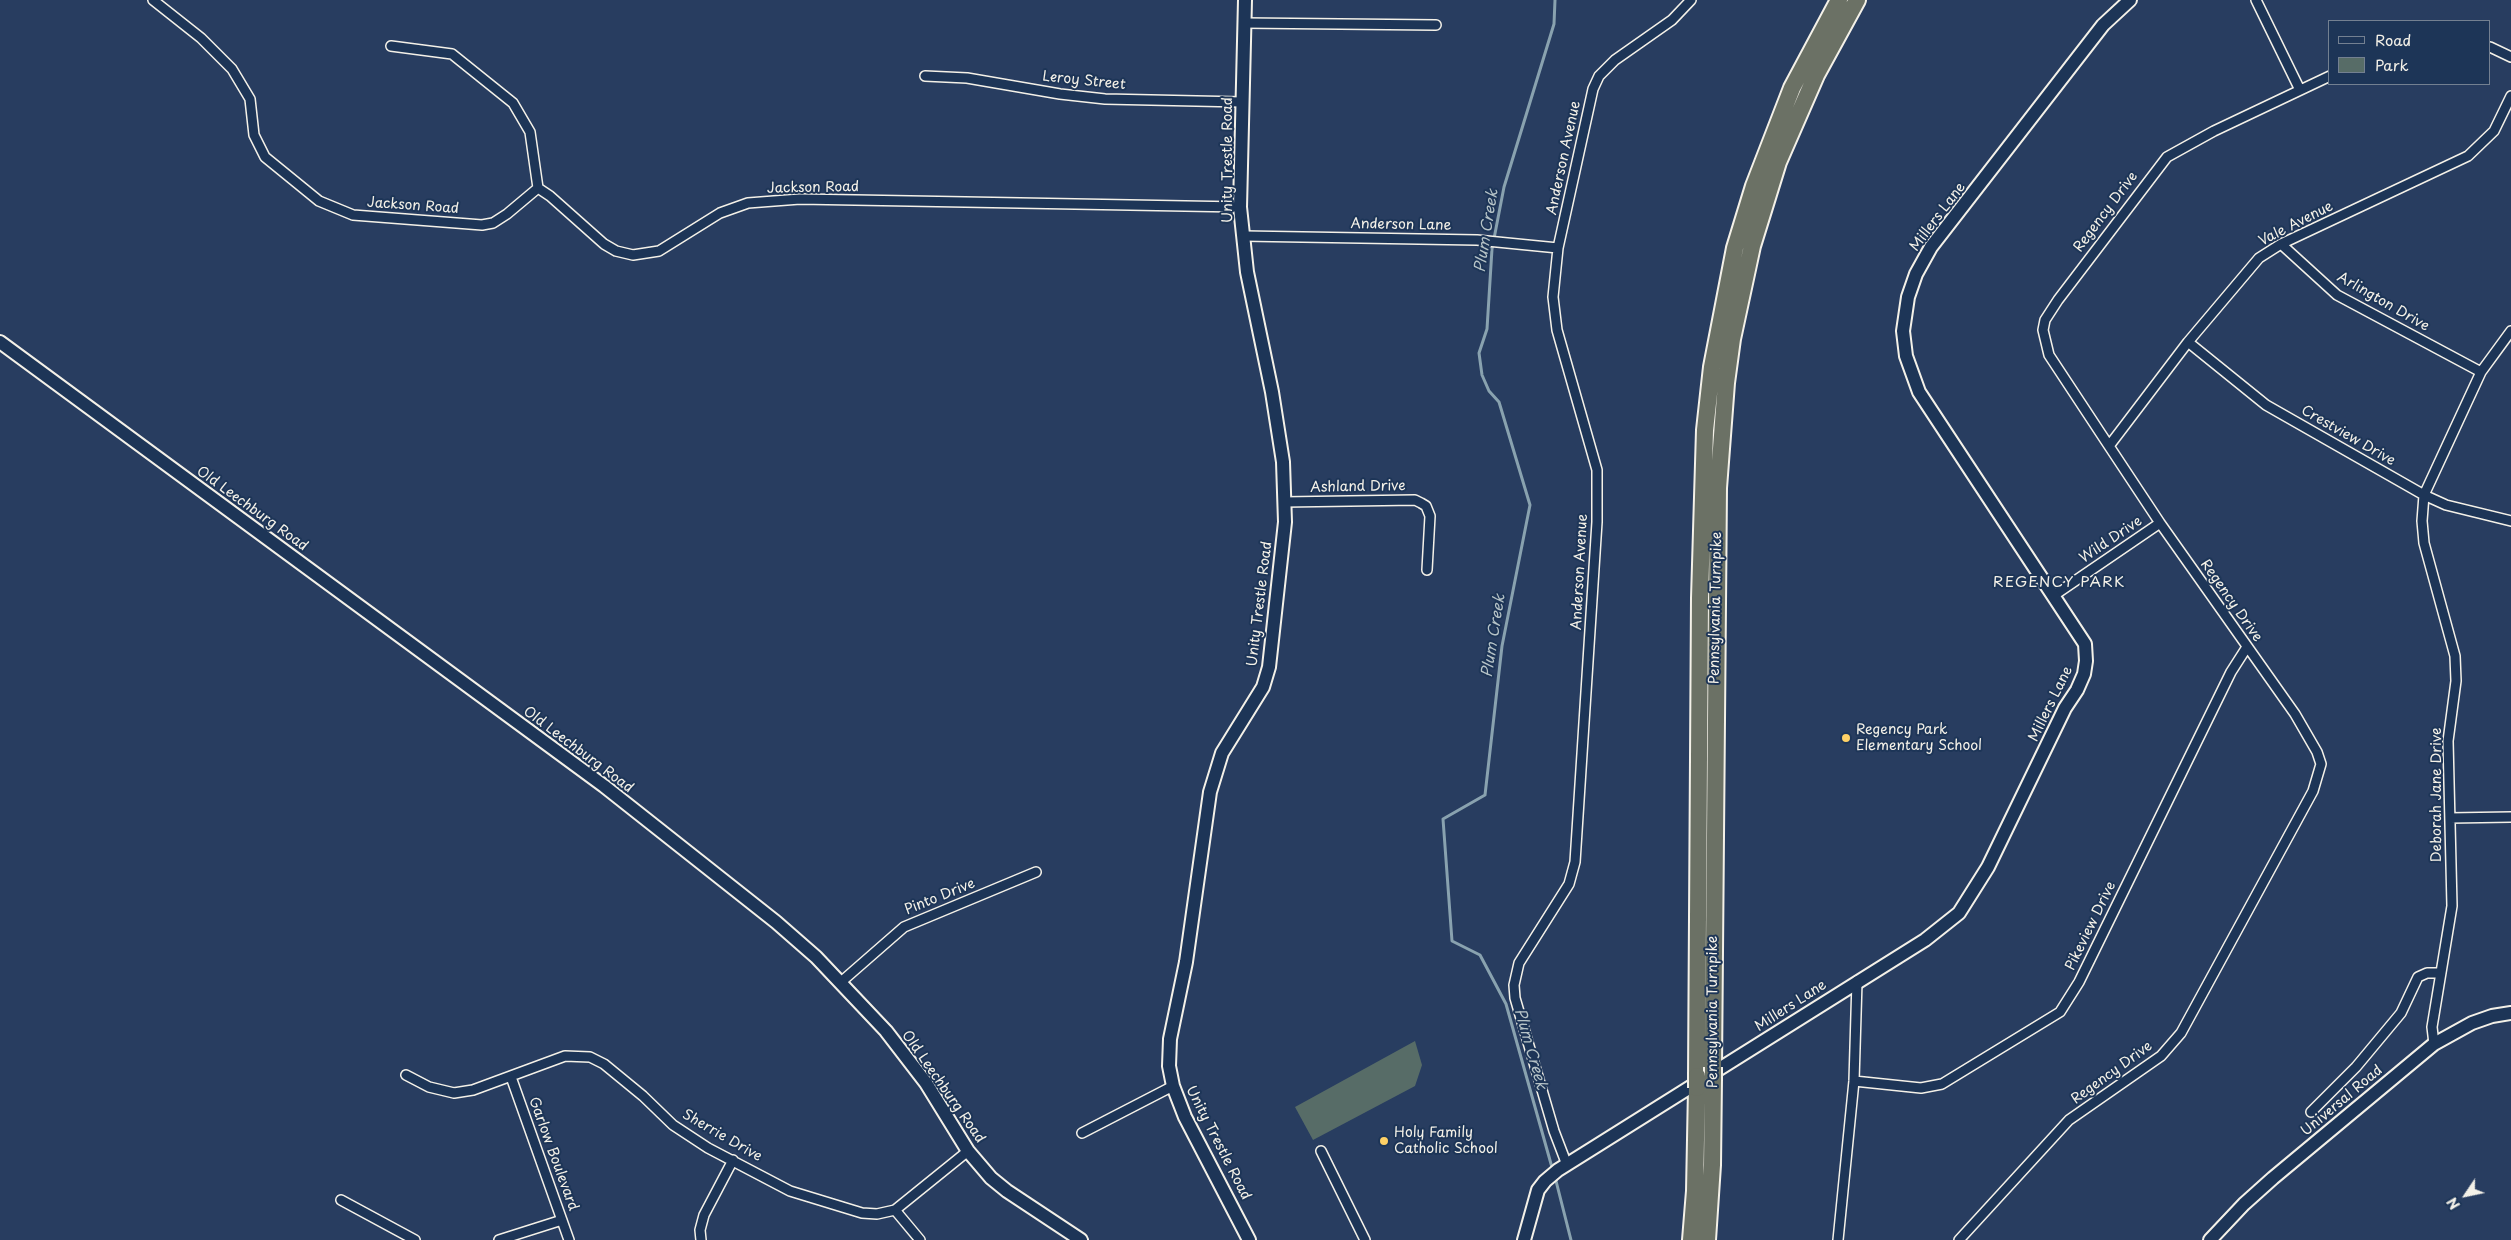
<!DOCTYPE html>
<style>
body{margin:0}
#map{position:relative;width:2511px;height:1240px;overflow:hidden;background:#283d60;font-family:"Playpen Sans",sans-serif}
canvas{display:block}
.legend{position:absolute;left:2328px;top:20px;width:162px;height:65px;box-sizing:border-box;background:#1d3557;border:1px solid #738091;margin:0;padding:6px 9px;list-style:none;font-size:15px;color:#f4f1e8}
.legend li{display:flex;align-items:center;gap:10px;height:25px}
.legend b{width:25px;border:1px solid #738091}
.north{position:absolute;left:2441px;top:1170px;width:50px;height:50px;-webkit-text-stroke:4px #1d3557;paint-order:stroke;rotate:236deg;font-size:14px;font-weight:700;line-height:20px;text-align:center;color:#f4f1e8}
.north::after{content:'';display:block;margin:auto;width:18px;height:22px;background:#f4f1e8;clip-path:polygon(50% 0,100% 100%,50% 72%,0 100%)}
</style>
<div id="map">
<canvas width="2511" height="1240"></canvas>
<ul class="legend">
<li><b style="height:6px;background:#1d3557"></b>Road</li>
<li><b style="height:14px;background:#576c67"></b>Park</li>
</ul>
<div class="north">N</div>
</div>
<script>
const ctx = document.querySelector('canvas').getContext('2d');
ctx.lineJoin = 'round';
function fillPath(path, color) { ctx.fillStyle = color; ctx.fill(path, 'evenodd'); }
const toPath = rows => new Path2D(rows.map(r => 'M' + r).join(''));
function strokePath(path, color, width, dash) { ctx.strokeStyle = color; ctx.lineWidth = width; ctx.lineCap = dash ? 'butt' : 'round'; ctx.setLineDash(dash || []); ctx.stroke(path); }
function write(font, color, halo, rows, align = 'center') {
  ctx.font = font + ' "Playpen Sans",sans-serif'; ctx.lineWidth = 4; ctx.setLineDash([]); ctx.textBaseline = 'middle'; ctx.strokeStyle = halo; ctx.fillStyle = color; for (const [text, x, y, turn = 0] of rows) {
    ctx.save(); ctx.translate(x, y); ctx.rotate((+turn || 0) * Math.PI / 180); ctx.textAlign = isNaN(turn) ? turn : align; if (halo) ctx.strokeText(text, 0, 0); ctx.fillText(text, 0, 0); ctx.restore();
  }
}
fillPath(toPath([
 [1415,1041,1422,1065,1415,1086,1313,1140,1295,1107]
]), '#576c67');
strokePath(toPath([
 [1553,1171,1506,1004,1480,955,1452,941,1443,819,1485,795,1502,646,1530,505,1499,402,1489,391,1482,375,1479,353,1487,329,1492,249,1504,187,1554,24,1555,0],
 [1555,1177,1571,1240]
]), '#89a2af', 3);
const street = toPath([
 [153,0,201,38,232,69,250,99,254,135,265,157,319,201,353,215,482,225,493,223,507,214,538,188],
 [2256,0,2300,90],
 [1244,23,1436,25],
 [391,46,452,54,513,103,530,132,538,188],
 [2490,47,2511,57],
 [925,76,967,78,1060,94,1105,99,1242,102],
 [538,188,550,196,604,244,616,251,633,255,659,251,720,213,748,203,800,199,1240,207],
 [1244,236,1477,240,1558,248],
 [2281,244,2337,295,2481,372],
 [2188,342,2266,405,2424,495,2446,505,2511,521],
 [2109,446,2188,342,2259,258,2281,244,2468,156,2494,131,2511,96],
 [1284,502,1415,500,1421,503,1426,506,1430,516,1427,570],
 [2053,596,2160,523],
 [2450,818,2511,817],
 [841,982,904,927,1036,872],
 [2434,1044,2432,1027,2452,906,2448,741,2456,681,2455,656,2424,543,2422,521,2424,495,2481,372,2511,331],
 [406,1075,429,1087,454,1093,473,1090,565,1056,590,1057,604,1064,643,1096,673,1125,708,1148,790,1191,862,1213,877,1214,895,1210,968,1151],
 [511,1077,569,1240],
 [1854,1081,1921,1088,1942,1084,2060,1012,2079,982,2231,672,2247,647],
 [2311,1112,2356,1067,2401,1013,2418,977,2427,973,2440,973],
 [1082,1133,1173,1086],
 [1321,1151,1365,1240],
 [1567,1165,1554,1131,1515,998,1514,985,1519,963,1569,884,1575,862,1597,522,1597,470,1557,330,1553,297,1558,248,1593,89,1599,76,1615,60,1672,20,1691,0],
 [341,1200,415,1240],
 [895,1210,920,1240],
 [499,1240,562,1220],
 [701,1240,700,1230,704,1215,733,1160],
 [1838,1240,1854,1081,1857,981],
 [1959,1240,2069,1120,2161,1056,2181,1033,2313,791,2321,764,2317,752,2295,714,2160,523,2109,446,2049,355,2043,330,2045,320,2058,300,2167,157,2214,131,2330,76]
]);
const secondary = toPath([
 [1245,0,1240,207,1247,272,1272,392,1283,462,1285,522,1269,667,1263,687,1222,753,1210,792,1186,962,1170,1039,1169,1066,1173,1086,1185,1117,1249,1240],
 [0,342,604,786,776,922,816,957,886,1031,926,1083,968,1151,991,1178,1007,1191,1081,1240],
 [1524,1240,1538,1190,1545,1181,1558,1170,1925,940,1959,913,1988,867,2065,708,2077,690,2084,674,2086,661,2085,644,1919,392,1906,356,1903,331,1908,297,1916,274,1931,247,2103,25,2130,0],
 [2210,1240,2244,1204,2273,1178,2434,1044,2472,1023,2492,1016,2511,1013]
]);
const highway = toPath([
 [1713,1067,1718,488,1726,383,1732,339,1752,246,1778,162,1816,75,1857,0],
 [1697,1076,1700,598,1705,430,1712,367,1735,248,1754,186,1792,88,1839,0],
 [1691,1240,1695,1191,1697,1088],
 [1707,1240,1712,1165,1713,1079]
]);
strokePath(street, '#f4f1e8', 12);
strokePath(secondary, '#f4f1e8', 16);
strokePath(highway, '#f4f1e8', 20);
strokePath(street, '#1d3557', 9);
strokePath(secondary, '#1d3557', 12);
strokePath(highway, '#6b7165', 16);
const highwayBridge = toPath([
 [1713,1067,1713,1079],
 [1697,1088,1697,1076]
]);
strokePath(highwayBridge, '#f4f1e8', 20, []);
strokePath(highwayBridge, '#6b7165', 16);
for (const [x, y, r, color] of [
 [1846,738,5,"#ffd166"],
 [1384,1141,5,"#ffd166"]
]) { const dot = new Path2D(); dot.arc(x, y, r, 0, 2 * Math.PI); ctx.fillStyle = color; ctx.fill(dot); strokePath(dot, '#1d3557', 2); }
write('14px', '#f4f1e8', '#1d3557', [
 ["Leroy Street",1084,81,6],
 ["Anderson Avenue",1564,158,-78],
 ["Unity Trestle Road",1228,160,-90],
 ["Jackson Road",813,188,-1],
 ["Jackson Road",413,206,4],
 ["Regency Drive",2106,212,-53],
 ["Millers Lane",1938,217,-53],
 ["Vale Avenue",2296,224,-27],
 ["Anderson Lane",1401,225,1],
 ["Arlington Drive",2383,302,30],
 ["Crestview Drive",2348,436,30],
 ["Ashland Drive",1358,487,-1],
 ["Old Leechburg Road",252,509,36],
 ["Wild Drive",2111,540,-34],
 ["Anderson Avenue",1580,572,-87],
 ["Regency Drive",2231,601,55],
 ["Unity Trestle Road",1260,604,-83],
 ["Pennsylvania Turnpike",1716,608,-89],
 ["Millers Lane",2051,704,-64],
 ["Old Leechburg Road",578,750,37],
 ["Deborah Jane Drive",2437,795,-90],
 ["Pinto Drive",940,897,-22],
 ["Pikeview Drive",2091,926,-64],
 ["Millers Lane",1791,1006,-33],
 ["Pennsylvania Turnpike",1713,1012,-90],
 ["Regency Drive",2112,1073,-36],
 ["Old Leechburg Road",943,1087,55],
 ["Universal Road",2342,1101,-40],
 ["Sherrie Drive",722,1136,30],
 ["Unity Trestle Road",1218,1143,63],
 ["Garlow Boulevard",553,1154,70]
]);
write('14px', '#f4f1e8', '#1d3557', [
 ["Regency Park",1856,730],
 ["Elementary School",1856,746],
 ["Holy Family",1394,1133],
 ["Catholic School",1394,1149]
], 'left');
write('italic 15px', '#b6c3c7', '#1d3557', [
 ["Plum Creek",1487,231,-81],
 ["Plum Creek",1494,636,-81],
 ["Plum Creek",1530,1049,74]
]);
ctx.letterSpacing = '1px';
write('15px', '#f4f1e8', '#1d3557', [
 ["REGENCY PARK",2059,583]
]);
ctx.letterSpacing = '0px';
</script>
